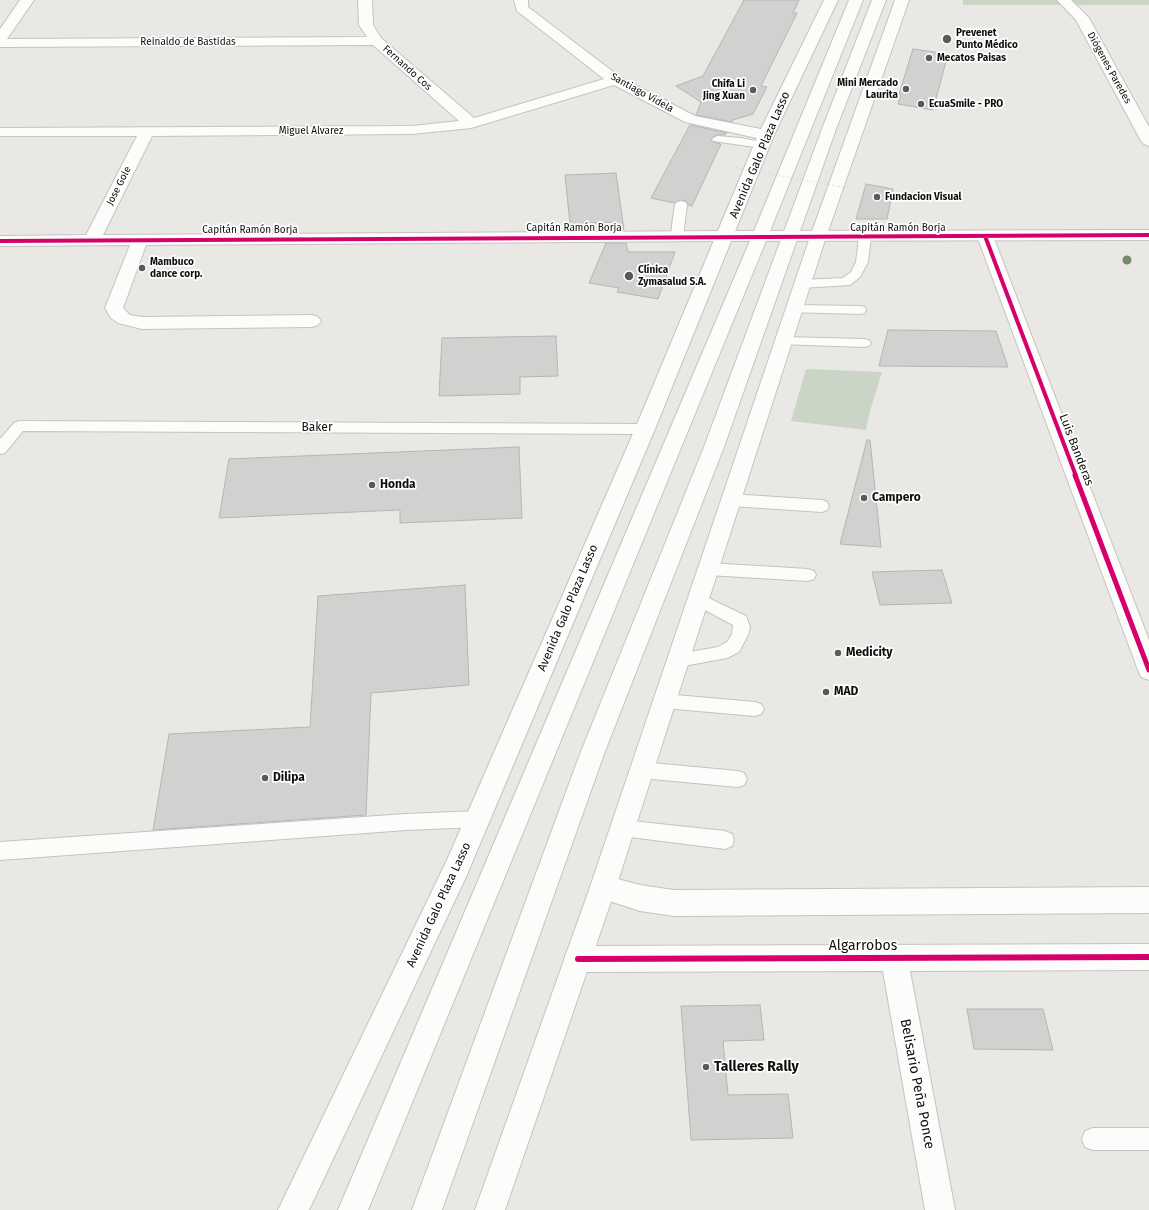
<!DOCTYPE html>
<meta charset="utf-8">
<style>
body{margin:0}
canvas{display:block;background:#eae8e5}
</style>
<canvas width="1149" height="1210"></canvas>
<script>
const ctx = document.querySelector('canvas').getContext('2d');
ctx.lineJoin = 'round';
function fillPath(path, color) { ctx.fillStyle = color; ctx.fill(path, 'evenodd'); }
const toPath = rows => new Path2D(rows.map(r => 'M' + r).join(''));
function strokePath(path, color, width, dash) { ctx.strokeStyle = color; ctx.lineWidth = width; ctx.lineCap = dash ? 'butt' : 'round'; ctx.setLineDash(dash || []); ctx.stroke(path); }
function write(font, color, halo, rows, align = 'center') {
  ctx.font = font + ' "Fira Sans",sans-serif'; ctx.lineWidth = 3.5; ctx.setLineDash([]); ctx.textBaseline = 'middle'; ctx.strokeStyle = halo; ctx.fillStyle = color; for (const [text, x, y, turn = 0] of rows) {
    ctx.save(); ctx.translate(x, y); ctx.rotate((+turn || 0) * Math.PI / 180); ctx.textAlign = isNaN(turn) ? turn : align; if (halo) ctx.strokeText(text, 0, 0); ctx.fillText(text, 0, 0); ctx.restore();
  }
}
fillPath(toPath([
 [963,0,1149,0,1149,5,963,5],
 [806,369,882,372,870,411,866,430,791,421]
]), '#cad5c6');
const building = toPath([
 [744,0,799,0,793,13,797,13,761,86,767,87,753,114,733,120,732,122,696,115,701,102,676,86,703,76,744,0],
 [913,49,948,54,933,110,898,104,901,94,899,94,913,49],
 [690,125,727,133,725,135,716,135,711,139,713,142,721,144,692,206,688,205,686,201,681,200,674,203,651,198,690,125],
 [616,173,624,230,612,230,615,222,570,224,565,175,616,173],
 [866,184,893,189,887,219,856,219,866,184],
 [606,243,626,243,628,252,675,252,658,299,617,292,619,288,589,283,606,243],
 [888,330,996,331,1008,367,879,366,888,330],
 [556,336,558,376,520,377,520,394,439,396,442,338,556,336],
 [867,440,870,440,881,547,840,544,867,440],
 [519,447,522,518,400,523,400,510,219,518,229,459,519,447],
 [942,570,952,603,880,605,872,572,942,570],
 [465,585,469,685,371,693,366,815,153,830,169,734,310,727,318,596,465,585],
 [760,1005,764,1040,723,1041,728,1095,788,1094,793,1138,691,1140,681,1006,760,1005],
 [967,1009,1043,1009,1053,1050,974,1049,967,1009]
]);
fillPath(building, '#d3d1d0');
strokePath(building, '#b6b4b4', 1);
const service = toPath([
 [717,136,741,138,766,143,768,145,762,148,713,141,712,139,717,136],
 [681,201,685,202,687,204,683,237,681,240,677,241,673,240,671,237,672,225,675,204,677,202,681,201],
 [865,233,869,234,871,237,868,262,860,277,850,285,802,288,798,287,796,284,798,281,802,280,843,278,851,272,856,262,859,237,861,234,865,233],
 [793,305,860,306,865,307,866,310,865,313,860,314,788,312,787,309,788,306,793,305],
 [783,337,864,339,869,340,871,343,869,346,864,347,778,344,776,341,778,338,783,337],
 [19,421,645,424,650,425,652,429,650,433,645,434,23,431,5,453,0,454,0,439,14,423,19,421],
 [731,494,822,500,827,502,829,506,827,510,822,512,731,506,726,504,724,500,726,496,731,494],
 [708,563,808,569,814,571,816,575,814,579,808,581,708,575,702,573,700,569,702,565,708,563],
 [698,593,746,616,750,627,748,635,739,652,727,658,678,667,672,665,670,660,672,655,718,647,727,642,732,634,733,625,692,603,690,599,692,595,698,593],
 [664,694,755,702,761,704,764,709,761,714,755,716,664,708,658,706,655,701,658,696,664,694],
 [641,762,738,771,744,773,747,779,744,785,738,787,641,778,635,776,632,770,635,764,641,762],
 [478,811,484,813,487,819,484,825,478,827,406,830,0,860,0,842,406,814,478,811],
 [622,820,725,831,732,834,734,840,732,846,725,849,622,836,615,834,613,828,615,822,622,820],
 [1093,1128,1149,1128,1149,1150,1093,1150,1085,1147,1082,1139,1085,1131,1093,1128]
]);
const minor = toPath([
 [20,0,34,0,7,39,367,37,359,25,358,0,372,0,373,25,381,38,474,118,604,79,517,11,514,0,528,0,528,7,620,77,695,116,766,130,771,132,774,135,771,138,766,140,685,122,614,85,471,128,412,134,152,136,103,235,725,231,731,232,733,236,731,240,725,241,146,245,123,308,130,315,142,317,312,315,318,317,321,321,318,325,312,327,142,329,118,323,111,318,105,308,130,245,0,246,0,236,86,235,137,136,0,136,0,128,412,126,459,121,373,45,0,47,0,29,20,0],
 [1057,0,1071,0,1089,18,1149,127,1149,146,1144,144,1141,141,1076,20,1057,0],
 [985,231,991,232,993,236,1149,640,1149,680,1141,677,1138,670,977,236,979,232,985,231],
 [603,875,640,885,674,890,1149,887,1149,913,674,916,640,911,594,896,590,887,594,878,603,875],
 [1149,944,1149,970,910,971,955,1210,925,1210,883,971,578,972,568,969,564,959,568,949,578,946,1149,944]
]);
const tertiary = toPath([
 [1149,230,1149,240,725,241,719,240,717,236,719,232,725,231,1149,230]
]);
const secondary = toPath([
 [824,0,838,0,774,135,655,429,466,877,309,1210,278,1210,447,860,635,429,758,135,824,0],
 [895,0,909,0,826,237,616,887,505,1210,475,1210,590,887,810,237,895,0]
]);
const primary = toPath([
 [849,0,863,0,768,236,368,1210,338,1210,752,236,849,0],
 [872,0,886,0,836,129,724,447,604,754,442,1210,412,1210,580,754,704,447,822,129,872,0]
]);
strokePath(service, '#c5c3c1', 2);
strokePath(minor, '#c5c3c1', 2);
strokePath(tertiary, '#c5c3c1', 2);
strokePath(secondary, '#c5c3c1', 2);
strokePath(primary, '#c5c3c1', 2);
fillPath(service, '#fcfcfb');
fillPath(minor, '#fcfcfb');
fillPath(tertiary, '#fcfcfb');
fillPath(secondary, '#fcfcfb');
fillPath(primary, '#fcfcfb');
strokePath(toPath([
 [736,168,849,188]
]), '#c9c9c8', 1.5, [0.5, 2]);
strokePath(toPath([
 [985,236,1076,476],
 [0,241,1149,235]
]), '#d6006c', 4);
strokePath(toPath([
 [1075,475,1149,670]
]), '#d6006c', 5);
strokePath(toPath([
 [578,959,1149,957]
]), '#d6006c', 6);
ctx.fillStyle = '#788972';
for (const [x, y] of [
 [1127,260]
]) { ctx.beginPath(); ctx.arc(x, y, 4.5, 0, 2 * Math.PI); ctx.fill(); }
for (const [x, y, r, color] of [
 [947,39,5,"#5c5a58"],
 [929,58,4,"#5c5a58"],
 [906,89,4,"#5c5a58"],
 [753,90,4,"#5c5a58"],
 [921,104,4,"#5c5a58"],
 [877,197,4,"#5c5a58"],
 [142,268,4,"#5c5a58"],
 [629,276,5,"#5c5a58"],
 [372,485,4,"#5c5a58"],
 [864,498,4,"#5c5a58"],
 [838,653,4,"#5c5a58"],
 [826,692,4,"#5c5a58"],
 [265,778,4,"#5c5a58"],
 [706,1067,4,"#5c5a58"]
]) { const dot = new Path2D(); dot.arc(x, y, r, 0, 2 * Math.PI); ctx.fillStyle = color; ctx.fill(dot); strokePath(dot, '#fff', 1.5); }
write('bold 10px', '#0f0e0c', '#fff', [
 ["Prevenet",956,33],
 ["Punto Médico",956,45],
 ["Mecatos Paisas",937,58],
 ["Mini Mercado",898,83,"right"],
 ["Laurita",898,95,"right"],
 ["Chifa Li",745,84,"right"],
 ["Jing Xuan",745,96,"right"],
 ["EcuaSmile - PRO",929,104],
 ["Fundacion Visual",885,197],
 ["Mambuco",150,262],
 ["dance corp.",150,274],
 ["Clínica",638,270],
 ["Zymasalud S.A.",638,282]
], 'left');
write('10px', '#0f0e0c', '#fff', [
 ["Reinaldo de Bastidas",188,42],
 ["Fernando Cos",407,68,42],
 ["Diógenes Paredes",1109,68,61],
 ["Santiago Videla",642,93,29],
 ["Miguel Alvarez",311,131],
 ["Jose Gole",119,186,-63],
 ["Capitán Ramón Borja",574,228],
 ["Capitán Ramón Borja",898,228],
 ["Capitán Ramón Borja",250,230]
]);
write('12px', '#0f0e0c', '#fff', [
 ["Avenida Galo Plaza Lasso",760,155,-67],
 ["Baker",317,428],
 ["Luis Banderas",1076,450,69],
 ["Avenida Galo Plaza Lasso",568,608,-67],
 ["Avenida Galo Plaza Lasso",439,905,-65]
]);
write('bold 12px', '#0f0e0c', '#fff', [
 ["Honda",380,485],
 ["Campero",872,498],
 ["Medicity",846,653],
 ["MAD",834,692],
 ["Dilipa",273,778]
], 'left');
write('14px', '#0f0e0c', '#fff', [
 ["Algarrobos",863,946],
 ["Belisario Peña Ponce",917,1084,79]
]);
write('bold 14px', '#0f0e0c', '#fff', [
 ["Talleres Rally",714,1067]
], 'left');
</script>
